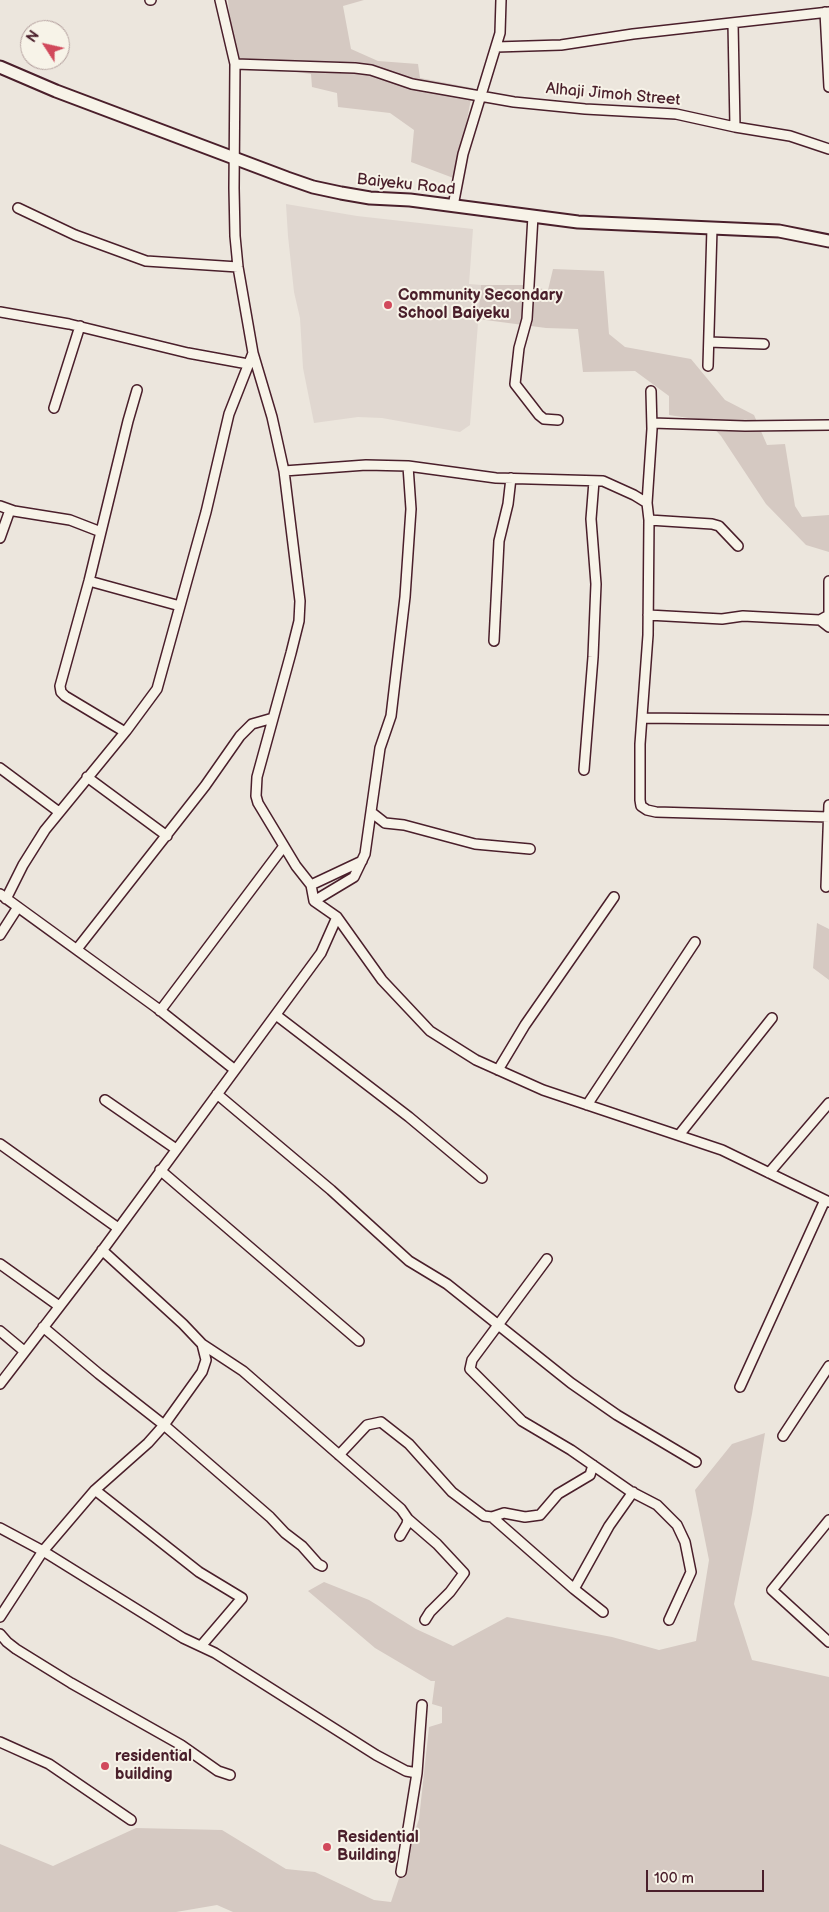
<!DOCTYPE html>
<style>
body{margin:0}
#map{position:relative;width:829px;height:1912px;overflow:hidden;background:#ece6dd;font-family:"Balsamiq Sans",sans-serif}
canvas{display:block}
.north{position:absolute;left:20px;top:20px;width:50px;height:50px;box-sizing:border-box;background:#f7f3e8;border:1px solid #b29e9c;border-radius:50%;rotate:305deg;font-size:14px;font-weight:700;line-height:20px;text-align:center;color:#4a1f2b}
.north::after{content:'';display:block;margin:auto;width:18px;height:22px;background:#d1495b;clip-path:polygon(50% 0,100% 100%,50% 72%,0 100%)}
.scale{position:absolute;left:646px;top:1870px;width:118px;height:22px;box-sizing:border-box;border:2px solid #4a1f2b;border-top:0;padding-left:6px;font-size:15px;line-height:18px;white-space:nowrap;color:#4a1f2b;-webkit-text-stroke:4px #f7f3e8;paint-order:stroke}
</style>
<div id="map">
<canvas width="829" height="1912"></canvas>
<div class="north">N</div>
<div class="scale">100 m</div>
</div>
<script>
const ctx = document.querySelector('canvas').getContext('2d');
ctx.lineJoin = 'round';
function fillPath(path, color) { ctx.fillStyle = color; ctx.fill(path, 'evenodd'); }
const toPath = rows => new Path2D(rows.map(r => 'M' + r).join(''));
function strokePath(path, color, width, dash) { ctx.strokeStyle = color; ctx.lineWidth = width; ctx.lineCap = dash ? 'butt' : 'round'; ctx.setLineDash(dash || []); ctx.stroke(path); }
function write(font, color, halo, rows, align = 'center') {
  ctx.font = font + ' "Balsamiq Sans",sans-serif'; ctx.lineWidth = 4; ctx.setLineDash([]); ctx.textBaseline = 'middle'; ctx.strokeStyle = halo; ctx.fillStyle = color; for (const [text, x, y, turn = 0] of rows) {
    ctx.save(); ctx.translate(x, y); ctx.rotate((+turn || 0) * Math.PI / 180); ctx.textAlign = isNaN(turn) ? turn : align; if (halo) ctx.strokeText(text, 0, 0); ctx.fillText(text, 0, 0); ctx.restore();
  }
}
fillPath(toPath([
 [286,204,357,216,473,229,469,284,481,285,470,425,460,432,382,418,358,417,314,423,303,368,300,318,294,292,288,236]
]), '#e0d7d0');
fillPath(toPath([
 [228,0,364,0,343,6,351,49,378,61,418,64,420,78,473,88,456,179,411,162,414,130,390,113,338,107,337,93,312,87,311,74,234,63],
 [553,269,604,271,609,334,625,347,691,359,725,400,754,415,767,445,785,444,795,506,802,517,829,515,829,552,806,545,766,504,721,436,707,421,669,415,669,396,635,371,583,372,578,329,546,328,478,319,481,285,523,285,548,290],
 [817,923,829,929,829,980,813,968],
 [765,1433,752,1514,734,1604,752,1660,829,1677,829,1912,233,1912,217,1905,176,1912,0,1912,0,1844,53,1866,136,1828,222,1830,286,1869,315,1872,374,1900,391,1902,419,1819,429,1727,442,1723,442,1707,432,1704,435,1681,431,1681,375,1648,308,1591,324,1582,369,1600,416,1629,453,1646,507,1617,612,1637,659,1650,696,1641,709,1560,695,1490,732,1444]
]), '#d5c9c2');
const minor = toPath([
 [150,0,151,0],
 [220,0,235,64,234,188,235,236,238,267,253,353,272,417,284,471,300,601,299,621,291,653,257,777,256,796,258,803,296,866,311,885,314,901,337,917,382,980,430,1031,476,1060,543,1090,722,1150,829,1202],
 [825,12,829,87],
 [733,23,735,127],
 [496,47,561,45,633,34,829,12],
 [235,64,355,68,371,70,412,84,514,102,585,109,676,114,735,127,790,136,829,149],
 [453,206,463,154,500,33,501,0],
 [18,208,75,235,146,261,238,267],
 [533,216,527,319,519,348,515,384,539,415,544,419,558,420],
 [0,312,69,324,188,353,248,364],
 [709,342,764,344],
 [708,366,712,228],
 [651,391,652,429,647,503,649,520,648,635,640,744,640,800,641,806,647,810,656,812,829,817],
 [54,408,80,326],
 [652,423,745,426,829,425],
 [284,471,366,465,408,466,496,478,603,481,634,495,647,503],
 [0,506,14,511,70,520,101,532],
 [649,520,712,524,719,526,738,546],
 [0,538,10,510],
 [89,581,180,606],
 [829,581,829,618],
 [648,615,722,619,743,616,820,620,829,615],
 [820,620,829,627],
 [494,641,499,541,508,504,511,478],
 [642,718,829,720],
 [125,732,65,696,61,692,60,686,89,581,128,421,137,390],
 [0,768,59,812],
 [584,770,593,657,596,584,591,519,594,481],
 [87,777,167,836],
 [371,812,385,823,404,825,475,844,530,849],
 [311,885,362,861],
 [826,887,829,805],
 [0,894,157,1008,235,1070],
 [6,899,23,865,45,830,126,731,157,689,206,512,229,414,253,353],
 [314,901,354,877,365,854,380,748,391,716,405,597,411,509,408,466],
 [0,935,18,907],
 [77,949,205,786,240,736,252,724,273,718],
 [160,1011,284,846],
 [276,1015,409,1117,482,1178],
 [498,1070,525,1025,614,897],
 [217,1094,331,1190,409,1261,447,1284,571,1383,617,1415,696,1462],
 [105,1100,176,1149],
 [587,1105,695,942],
 [679,1135,772,1018],
 [0,1144,118,1228],
 [160,1170,359,1341],
 [769,1173,829,1103],
 [547,1259,472,1360,470,1369,522,1421,571,1450,630,1491,657,1505,677,1525,685,1542,691,1572,669,1620],
 [0,1264,59,1306],
 [43,1327,99,1374,164,1425,270,1517,285,1533,302,1546,318,1564,322,1566],
 [0,1331,24,1351],
 [202,1344,243,1371,401,1509,408,1519,407,1524,400,1536],
 [0,1384,99,1255,321,953,337,917],
 [740,1387,825,1200],
 [783,1436,829,1366],
 [339,1455,367,1425,381,1422,409,1444,452,1492,484,1516,492,1517,504,1513,525,1517,540,1515,558,1494,590,1475,593,1465],
 [95,1490,199,1572,242,1598,201,1646],
 [492,1517,574,1589,609,1526,633,1492],
 [408,1519,437,1544,464,1573,450,1592,430,1612,425,1620],
 [829,1520,772,1590,829,1642],
 [0,1528,43,1551,183,1638,215,1653,376,1755,406,1771,417,1773],
 [574,1589,603,1612],
 [0,1617,43,1551,95,1490,148,1443,164,1425,202,1372,206,1360,202,1344,183,1324,102,1250],
 [0,1634,7,1642,16,1649,71,1683,181,1745,218,1771,230,1775],
 [0,1742,49,1764,131,1820],
 [401,1872,417,1773,422,1705]
]);
const major = toPath([
 [0,67,56,91,287,178,313,187,341,193,370,198,410,200,578,222,779,231,829,241]
]);
strokePath(minor, '#4a1f2b', 12);
strokePath(major, '#4a1f2b', 15);
strokePath(minor, '#f7f3e8', 9);
strokePath(major, '#f7f3e8', 11);
for (const [x, y, r, color] of [
 [388,305,5,"#d1495b"],
 [105,1766,5,"#d1495b"],
 [327,1847,5,"#d1495b"]
]) { const dot = new Path2D(); dot.arc(x, y, r, 0, 2 * Math.PI); ctx.fillStyle = color; ctx.fill(dot); strokePath(dot, '#f7f3e8', 2); }
write('16px', '#4a1f2b', '#f7f3e8', [
 ["Alhaji Jimoh Street",613,95,5],
 ["Baiyeku Road",406,185,6]
]);
write('bold 16px', '#4a1f2b', '#f7f3e8', [
 ["Community Secondary",398,296],
 ["School Baiyeku",398,314],
 ["residential",115,1757],
 ["building",115,1775],
 ["Residential",337,1838],
 ["Building",337,1856]
], 'left');
</script>
